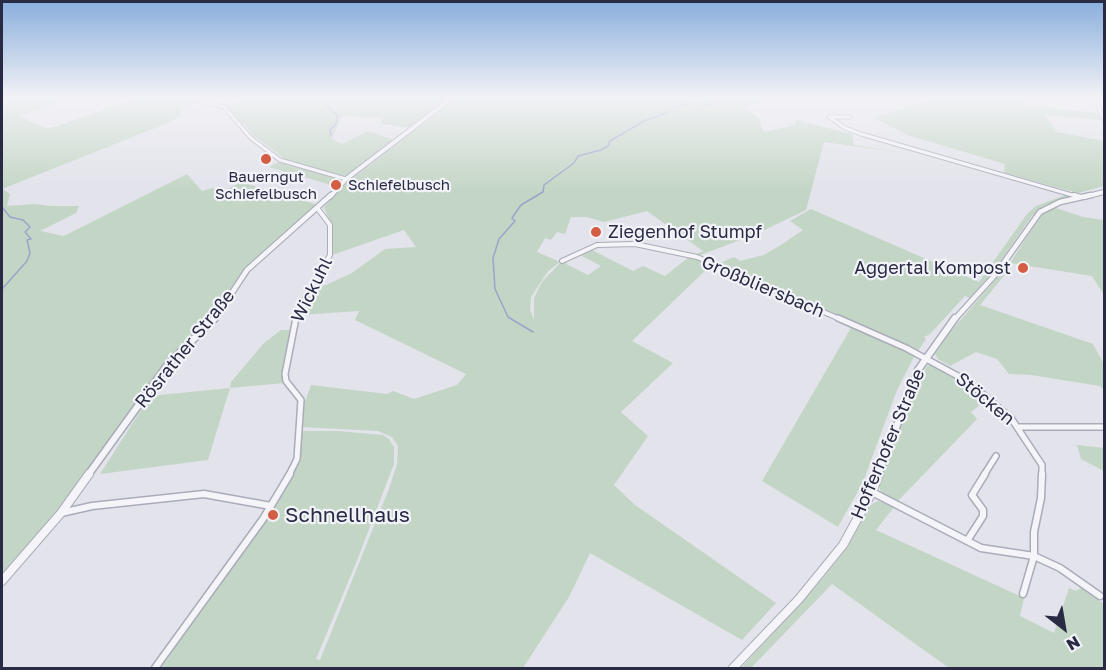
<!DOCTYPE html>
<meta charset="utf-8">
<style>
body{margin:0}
#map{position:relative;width:1106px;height:670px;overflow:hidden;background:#e2e3eb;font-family:"Golos Text",sans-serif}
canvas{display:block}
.frame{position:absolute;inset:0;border:3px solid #292a44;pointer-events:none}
.north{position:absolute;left:1034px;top:598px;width:60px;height:60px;-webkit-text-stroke:4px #f2f3f8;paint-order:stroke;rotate:149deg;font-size:16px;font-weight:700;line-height:24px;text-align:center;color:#292a44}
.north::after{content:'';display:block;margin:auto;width:21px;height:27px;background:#292a44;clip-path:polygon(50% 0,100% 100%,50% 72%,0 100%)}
</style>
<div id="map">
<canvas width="1106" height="670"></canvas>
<div class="frame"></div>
<div class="north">N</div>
</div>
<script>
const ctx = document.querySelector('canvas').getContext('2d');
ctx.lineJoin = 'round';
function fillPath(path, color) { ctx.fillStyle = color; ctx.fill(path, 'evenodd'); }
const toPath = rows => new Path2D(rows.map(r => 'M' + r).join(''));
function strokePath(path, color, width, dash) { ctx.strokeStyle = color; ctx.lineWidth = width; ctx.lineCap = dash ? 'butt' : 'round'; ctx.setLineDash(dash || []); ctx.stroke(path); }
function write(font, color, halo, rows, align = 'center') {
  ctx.font = font + ' "Golos Text",sans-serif'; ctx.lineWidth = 4.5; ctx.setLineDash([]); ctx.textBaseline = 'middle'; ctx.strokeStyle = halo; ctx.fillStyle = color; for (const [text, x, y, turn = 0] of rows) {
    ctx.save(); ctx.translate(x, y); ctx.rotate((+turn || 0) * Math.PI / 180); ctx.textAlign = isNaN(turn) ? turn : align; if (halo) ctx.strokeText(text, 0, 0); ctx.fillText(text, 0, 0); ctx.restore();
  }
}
fillPath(toPath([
 [2,98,73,98,18,116,48,129,138,98,186,98,200,101,178,112,183,115,163,125,2,189,10,194,7,206,34,204,52,206,79,206,76,213,40,231,64,236,187,174,202,191,212,188,222,192,241,182,318,205,246,268,207,323,165,362,72,495,2,576],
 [249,98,448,98,411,128,380,124,383,118,342,116,332,139,342,144,368,131,394,140,348,175,341,176,282,160,284,158,253,135,244,124,242,125,226,106],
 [456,98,757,98,763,103,741,106,758,117,764,132,795,125,796,120,852,134,854,145,911,154,824,142,806,210,756,234,698,256,695,255,703,251,647,211,604,222,587,217,571,217,565,234,557,232,551,240,545,238,537,252,560,262,548,271,531,297,530,310,534,320,534,298,542,282,561,262,569,258,566,264,588,275,601,266,578,254,590,249,633,271,643,266,665,276,689,257,711,265,632,341,673,363,621,412,648,436,614,485,635,505,776,603,742,640,590,553,569,597,523,668,159,668,272,510,299,459,302,431,337,431,383,435,389,439,394,447,394,464,356,563,316,659,320,660,390,486,397,464,398,446,392,437,378,431,301,427,305,402,311,385,387,394,393,391,414,399,457,385,466,374,355,320,359,311,300,315,314,287,326,285,352,273,385,249,416,247,404,230,332,255,333,231,324,207,348,182,436,114,440,115,437,113],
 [920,98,1025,98,1024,105,1098,113,1102,120,1045,115,1057,132,1104,141,1104,186,1078,193,1004,173,1005,164,907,135,874,118,928,100],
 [278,162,336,177,339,182,335,186,269,167],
 [1071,193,1077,195,1043,206,1032,216,992,273,970,298,965,296,930,334,924,337,926,339,918,351,718,264,734,257,740,261,764,255,781,245,803,230,790,221,811,209,979,282,1027,214,1036,206],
 [1053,207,1083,217,1104,220,1104,295,1092,276,1010,263,1041,215],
 [1003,271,1007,272,980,305,1093,344,1104,364,1104,390,1100,386,1031,375,1009,374,997,359,976,352,950,366,938,359,935,354,951,331],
 [852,326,915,355,897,390,863,482,838,527,762,481],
 [281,330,290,330,282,371,284,383,230,388,208,460,100,474,150,396,230,388,231,382,264,343],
 [930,365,946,370,986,400,971,412,977,419,896,503,887,498,880,490,879,485,904,414,927,366],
 [1077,445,1104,448,1104,471,1081,459],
 [878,501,894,507,876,530,1024,598,1020,616,1054,633,1069,588,1076,591,1081,588,1104,604,1104,668,949,668,832,584,751,668,741,668,824,577,847,548,867,511,872,504]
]), '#c3d5c4');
strokePath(toPath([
 [329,98,325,104,337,115,336,124,330,130,331,135],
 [2,207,10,217,23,220,30,227,25,232,31,239,27,240,30,253,27,261,2,289],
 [533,332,508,317,495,289,493,258,499,239,515,221,512,218,521,205,543,192,544,185,574,163,578,156,601,150,608,146,610,141,644,121,666,113,674,107,694,103,710,105,718,100,735,98]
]), '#9ca4cc', 1.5);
const minorFar3 = toPath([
 [191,98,224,107,251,138,280,160,346,179],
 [1098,98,1098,107,1104,120],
 [850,117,829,117,845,128,861,134,1079,197]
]);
const minorFar2 = toPath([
 [1074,195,1081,197],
 [562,261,597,245,635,244,697,257,842,320],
 [295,320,305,298,330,255,330,225,318,209]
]);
const minorFar1 = toPath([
 [838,318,906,348,967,381,1011,418,1042,465,1042,475],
 [1019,427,1104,427],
 [289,475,297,459,301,400,286,381,285,374,296,318],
 [984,475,996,456]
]);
const minor = toPath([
 [872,492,981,548,1034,556,1060,568,1100,596],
 [61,513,92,506,204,494,271,506],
 [967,541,983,516,983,510,972,495,985,474],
 [1023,594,1034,556,1034,532,1041,498,1042,474],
 [155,668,263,519,290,474]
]);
const tertiaryFar3 = toPath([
 [330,197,346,179,452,98],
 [1084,197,1104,192]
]);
const tertiaryFar2 = toPath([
 [214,320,247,270,331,195],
 [954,320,995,275,1040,212,1060,202,1091,195]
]);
const tertiaryFar1 = toPath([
 [88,475,169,363,215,318],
 [878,475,918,370,955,318]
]);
const tertiary = toPath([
 [2,581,61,513,89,474],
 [733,668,799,599,843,545,872,492,879,474]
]);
strokePath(minorFar3, '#aaacb9', 5);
strokePath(minorFar2, '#aaacb9', 6);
strokePath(minorFar1, '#aaacb9', 8);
strokePath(minor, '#aaacb9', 9);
strokePath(tertiaryFar3, '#aaacb9', 6);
strokePath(tertiaryFar2, '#aaacb9', 7);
strokePath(tertiaryFar1, '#aaacb9', 9);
strokePath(tertiary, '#aaacb9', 10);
strokePath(minorFar3, '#f5f5f9', 3);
strokePath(minorFar2, '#f5f5f9', 4);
strokePath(minorFar1, '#f5f5f9', 5);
strokePath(minor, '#f5f5f9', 6);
strokePath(tertiaryFar3, '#f5f5f9', 4);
strokePath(tertiaryFar2, '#f5f5f9', 4.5);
strokePath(tertiaryFar1, '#f5f5f9', 6);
strokePath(tertiary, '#f5f5f9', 8);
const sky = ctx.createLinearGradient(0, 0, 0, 192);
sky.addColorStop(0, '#89aedd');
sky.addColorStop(0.51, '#f2f2f6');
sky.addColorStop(1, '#f2f2f600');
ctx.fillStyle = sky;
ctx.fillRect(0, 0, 1106, 192);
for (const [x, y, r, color] of [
 [266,159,6,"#d35e44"],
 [336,185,6,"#d35e44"],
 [596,232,6,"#d35e44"],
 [1023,268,6,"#d35e44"],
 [273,515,6,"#d35e44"]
]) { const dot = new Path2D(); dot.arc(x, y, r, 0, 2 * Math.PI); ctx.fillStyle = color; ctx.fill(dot); strokePath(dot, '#f2f3f8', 2); }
write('15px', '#292a44', '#f2f3f8', [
 ["Bauerngut",266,177],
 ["Schiefelbusch",266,194],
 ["Schiefelbusch",348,185,"left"]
]);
write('18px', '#292a44', '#f2f3f8', [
 ["Ziegenhof Stumpf",608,232],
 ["Aggertal Kompost",1011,268,"right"]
], 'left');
write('18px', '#292a44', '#f2f3f8', [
 ["Großbliersbach",763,287,23],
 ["Wickuhl",312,290,-64],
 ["Rösrather Straße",185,349,-51],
 ["Stöcken",985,399,40],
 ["Hofferhofer Straße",888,444,-67]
]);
write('21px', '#292a44', '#f2f3f8', [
 ["Schnellhaus",285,515]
], 'left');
</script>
